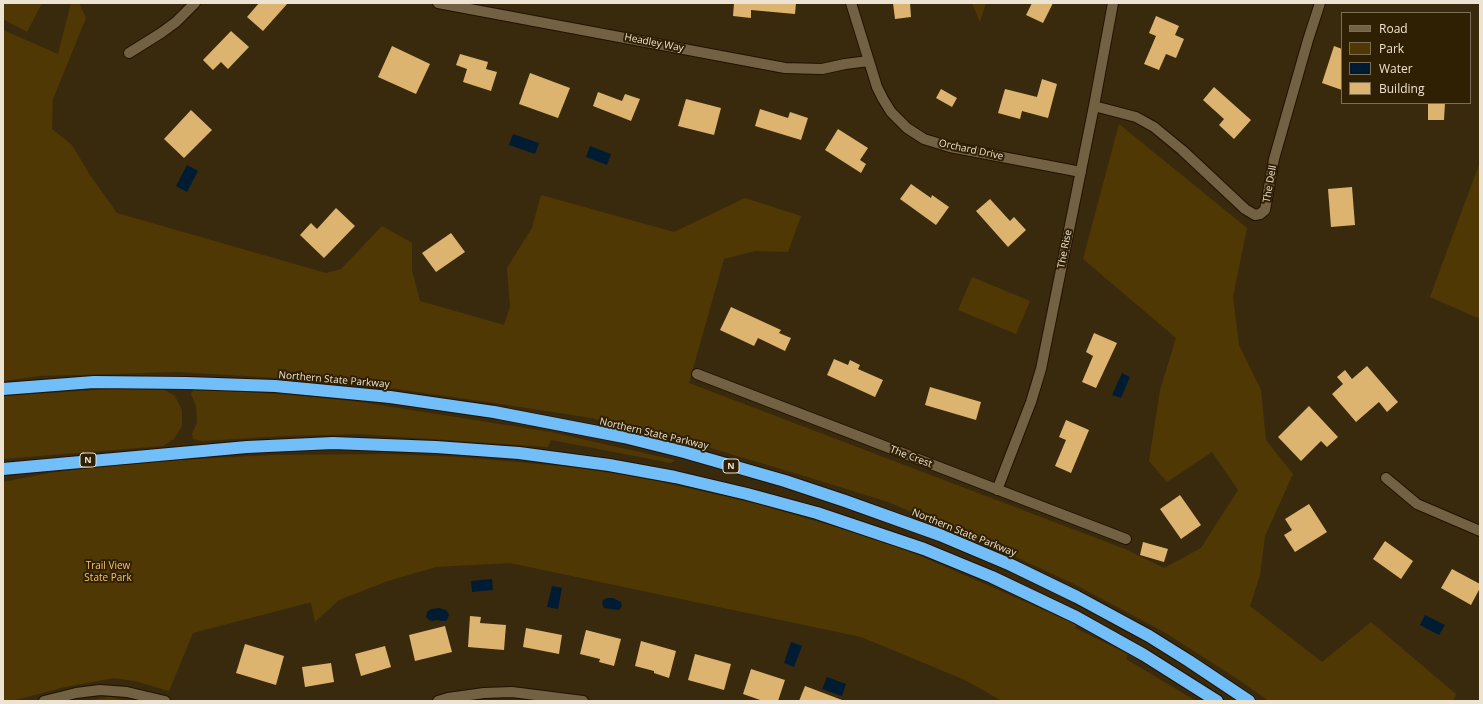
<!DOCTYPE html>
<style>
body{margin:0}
#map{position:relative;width:1483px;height:704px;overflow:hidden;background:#3a2a0d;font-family:"Open Sans",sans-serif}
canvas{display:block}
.frame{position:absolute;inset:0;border:4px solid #ede3d2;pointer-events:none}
.legend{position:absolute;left:1341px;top:12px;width:130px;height:92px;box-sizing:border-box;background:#302003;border:1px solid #7c6e56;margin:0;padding:5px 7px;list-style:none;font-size:12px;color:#ede3d2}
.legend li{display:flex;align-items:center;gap:8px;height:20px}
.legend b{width:20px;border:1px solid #7c6e56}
</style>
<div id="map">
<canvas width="1483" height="704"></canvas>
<div class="frame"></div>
<ul class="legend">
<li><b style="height:5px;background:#736144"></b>Road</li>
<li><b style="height:11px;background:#503805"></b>Park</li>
<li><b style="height:11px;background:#001c33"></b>Water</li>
<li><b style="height:11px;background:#dcb470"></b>Building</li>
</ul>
</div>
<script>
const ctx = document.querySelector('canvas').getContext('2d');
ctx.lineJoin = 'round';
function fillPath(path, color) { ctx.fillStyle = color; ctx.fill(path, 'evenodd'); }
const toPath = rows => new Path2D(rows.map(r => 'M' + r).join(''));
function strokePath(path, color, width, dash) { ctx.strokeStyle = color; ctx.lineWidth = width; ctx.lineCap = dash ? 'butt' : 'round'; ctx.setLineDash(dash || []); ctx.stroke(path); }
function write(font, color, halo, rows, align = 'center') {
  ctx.font = font + ' "Open Sans",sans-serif'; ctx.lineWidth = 4; ctx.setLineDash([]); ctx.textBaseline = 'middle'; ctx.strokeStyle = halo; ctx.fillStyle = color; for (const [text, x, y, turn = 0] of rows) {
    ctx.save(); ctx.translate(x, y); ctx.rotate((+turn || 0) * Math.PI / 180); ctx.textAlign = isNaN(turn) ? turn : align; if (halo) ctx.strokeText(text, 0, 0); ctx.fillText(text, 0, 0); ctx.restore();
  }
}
fillPath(toPath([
 [3,3,42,3,27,32,3,19],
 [71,3,79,3,86,18,53,99,52,129,72,145,90,175,117,213,326,273,341,269,382,226,412,243,412,270,420,301,504,325,510,307,507,268,532,228,541,195,674,232,745,198,801,216,788,252,755,251,724,259,689,383,1125,549,1164,568,1201,548,1238,490,1212,452,1167,482,1149,461,1160,390,1176,338,1083,259,1119,124,1247,228,1233,297,1239,345,1261,390,1266,440,1293,474,1265,536,1260,575,1250,606,1322,662,1371,622,1456,694,1453,701,1269,701,1236,678,1164,632,1074,584,988,544,888,502,811,478,697,444,591,418,488,402,348,382,177,372,40,376,3,381,3,30,58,54],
 [972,3,986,3,980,22],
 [1480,162,1480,319,1430,297],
 [972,277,1030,301,1016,334,958,310],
 [142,387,161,388,175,396,182,410,182,426,174,439,163,446,3,459,3,396],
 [199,389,291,395,360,402,551,432,675,460,671,463,551,440,548,447,359,434,284,436,202,441,193,439,192,434,197,423,196,406,191,394,193,390],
 [387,454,459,457,528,463,579,468,643,478,758,504,890,543,992,587,1077,625,1075,628,1128,654,1126,659,1196,701,1002,701,965,680,861,637,510,563,436,567,388,581,339,600,315,622,311,603,308,603,193,633,169,691,135,681,114,678,65,687,12,701,3,701,3,482,49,473,112,465,179,460,271,455],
 [110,697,127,701,88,701,90,700]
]), '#503805');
fillPath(toPath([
 [513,134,539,143,535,154,509,145],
 [590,146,611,154,607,165,586,157],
 [187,165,198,171,187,192,176,186],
 [1122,373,1130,377,1121,398,1112,395],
 [492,579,493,590,472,592,471,581],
 [552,586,562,588,558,609,547,607],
 [607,598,613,598,621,602,622,606,619,610,604,608,602,604,603,600],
 [439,608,446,610,449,614,448,618,446,621,443,621,436,620,433,621,429,620,426,617,427,612,431,609],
 [1425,615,1445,625,1439,635,1420,625],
 [791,642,802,646,794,667,784,663],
 [827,677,846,684,842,696,822,689]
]), '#001c33');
fillPath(toPath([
 [259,3,288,3,263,31,247,17],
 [734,3,796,3,795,14,751,10,751,18,733,16],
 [893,3,910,3,911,17,895,19],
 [1032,3,1053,3,1043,23,1026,15],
 [1156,16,1179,26,1175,35,1184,39,1176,58,1166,54,1159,70,1144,64,1156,36,1149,33],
 [231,31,249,47,228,69,221,62,213,70,203,60],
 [392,46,430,64,416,94,378,77],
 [1334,46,1342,49,1342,90,1322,83],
 [460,54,488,62,486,69,497,72,491,91,463,82,467,69,456,65],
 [530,73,570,88,558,118,519,104],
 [1042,79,1057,84,1048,118,1022,111,1020,119,998,113,1005,89,1037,97],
 [1214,87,1251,120,1234,139,1219,125,1224,119,1203,100],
 [941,89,957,98,952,107,936,98],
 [598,92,622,101,625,94,640,99,631,121,593,106],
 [686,99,721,108,714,135,678,126],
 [1428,103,1445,103,1444,120,1428,120],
 [760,109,788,118,790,112,808,118,801,140,755,126],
 [191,110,212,130,184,158,164,139],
 [838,129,868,148,860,160,866,164,861,173,825,150],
 [911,184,931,198,932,195,949,207,936,225,900,199],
 [1352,187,1355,225,1331,227,1328,189],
 [990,199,1010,221,1014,217,1026,230,1008,247,976,211],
 [336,208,355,226,324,258,300,235,311,223,317,229],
 [451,233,465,252,436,272,422,253],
 [731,307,781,330,779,333,791,338,785,351,758,338,754,346,720,330],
 [1094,333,1117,343,1096,388,1082,382,1093,356,1086,352],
 [834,359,848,365,850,360,860,365,858,369,883,380,875,397,827,375],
 [1367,366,1398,402,1387,412,1379,402,1356,422,1332,394,1343,384,1337,377,1345,370,1352,379],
 [930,387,981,402,976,420,925,405],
 [1309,406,1338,437,1327,447,1321,441,1301,461,1278,437],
 [1066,420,1089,430,1071,473,1055,466,1066,440,1059,437],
 [1180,495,1201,525,1181,539,1160,509],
 [1309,504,1327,532,1295,552,1284,535,1292,530,1285,519],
 [1385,541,1413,561,1401,579,1373,559],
 [1143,542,1168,549,1164,562,1140,555],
 [1452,569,1480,584,1480,588,1471,605,1441,588],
 [470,616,481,617,480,623,506,625,504,650,468,647],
 [445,626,452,652,415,661,409,635],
 [526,628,562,635,559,654,523,647],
 [586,630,621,639,614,666,599,662,600,659,580,654],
 [641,641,676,651,669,678,654,673,654,671,635,666],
 [245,644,284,656,276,685,236,673],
 [385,646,391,667,361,676,355,654],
 [695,654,731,664,724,690,688,680],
 [331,663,334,682,305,687,302,667],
 [751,669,785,680,778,701,763,701,743,694],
 [805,686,842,700,842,701,799,701]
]), '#dcb470');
const minor = toPath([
 [438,3,785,68,822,69,845,64,869,61],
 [851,3,877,87,883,99,891,112,907,128,924,139,950,147,1081,172],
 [129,53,161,33,176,22,195,3],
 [1094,106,1136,117,1154,127,1182,150,1245,209,1255,215,1260,214,1265,210,1274,159,1308,40,1320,3],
 [697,374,1126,539],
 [1386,478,1417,504,1480,531],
 [997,490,1031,402,1041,369,1094,106,1113,3],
 [44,701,76,693,100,690,127,692,165,701],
 [438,701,448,698,484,693,512,692,583,701]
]);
const highway = toPath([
 [3,389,94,382,187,383,275,386,390,397,494,412,624,437,684,452,785,481,845,501,940,535,1011,565,1077,597,1149,636,1189,661,1249,701],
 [3,469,247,447,333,443,436,447,519,453,609,465,675,477,747,494,817,513,924,549,992,577,1076,617,1144,655,1217,701]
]);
strokePath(minor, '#211200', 12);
strokePath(highway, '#211200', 14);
strokePath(minor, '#736144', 10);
strokePath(highway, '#71bef9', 12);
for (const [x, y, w] of [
 [88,460,16],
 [731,466,16]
]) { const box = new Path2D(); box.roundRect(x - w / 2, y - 7, w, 14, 3); ctx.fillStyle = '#302003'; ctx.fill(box); strokePath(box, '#ede3d2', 1); }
write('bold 9px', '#ede3d2', null, [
 ["N",88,460],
 ["N",731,466]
]);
write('10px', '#ede3d2', '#302003', [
 ["Headley Way",654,43,11],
 ["Orchard Drive",971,150,12],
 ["The Dell",1270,184,-80],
 ["The Rise",1065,249,-79],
 ["Northern State Parkway",334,380,5],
 ["Northern State Parkway",654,434,13],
 ["The Crest",911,457,21],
 ["Northern State Parkway",964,533,22]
]);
write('10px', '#fac365', '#302003', [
 ["Trail View",108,566],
 ["State Park",108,578]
]);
</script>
